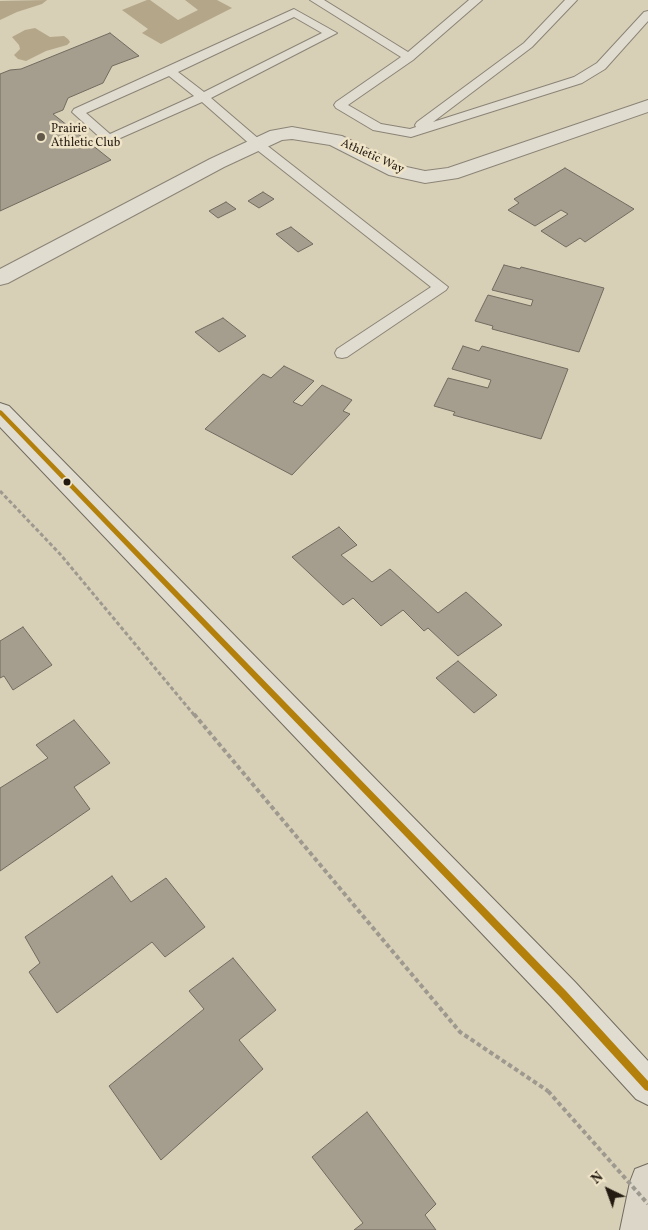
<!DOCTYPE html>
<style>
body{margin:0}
#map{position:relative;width:648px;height:1230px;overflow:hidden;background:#d8cfb7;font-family:Vollkorn,serif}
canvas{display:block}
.north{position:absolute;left:583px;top:1165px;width:50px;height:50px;-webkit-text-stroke:4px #efe4c7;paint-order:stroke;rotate:318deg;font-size:14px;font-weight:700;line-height:20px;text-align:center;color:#231a11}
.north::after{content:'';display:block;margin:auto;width:18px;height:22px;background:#231a11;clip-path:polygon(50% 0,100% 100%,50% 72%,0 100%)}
</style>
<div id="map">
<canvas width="648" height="1230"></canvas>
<div class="north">N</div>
</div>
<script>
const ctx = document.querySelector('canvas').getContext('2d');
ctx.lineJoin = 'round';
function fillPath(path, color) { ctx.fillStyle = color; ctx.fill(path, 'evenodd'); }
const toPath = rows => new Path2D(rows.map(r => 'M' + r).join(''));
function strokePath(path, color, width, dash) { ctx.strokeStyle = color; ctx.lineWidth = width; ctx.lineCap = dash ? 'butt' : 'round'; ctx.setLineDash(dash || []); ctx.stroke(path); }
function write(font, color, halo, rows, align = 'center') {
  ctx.font = font + ' Vollkorn,serif'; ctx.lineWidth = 5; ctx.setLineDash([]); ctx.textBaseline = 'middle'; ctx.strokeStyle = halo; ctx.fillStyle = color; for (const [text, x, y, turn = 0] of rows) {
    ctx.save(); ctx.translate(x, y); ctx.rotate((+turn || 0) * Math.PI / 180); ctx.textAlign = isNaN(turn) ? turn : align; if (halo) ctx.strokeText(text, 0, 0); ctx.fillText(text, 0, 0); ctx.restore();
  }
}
fillPath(toPath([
 [47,0,42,4,17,12,0,20,0,1],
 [147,0,150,0,178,20,198,10,185,0,217,0,232,8,161,44,142,33,148,29,122,10],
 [35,28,50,37,64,36,68,39,70,42,67,45,46,51,26,61,18,59,14,55,20,49,19,45,12,37,25,30]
]), '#b4a689');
const building = toPath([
 [110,33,139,56,112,66,103,83,68,98,63,110,53,114,111,160,0,211,0,74,10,70,21,69,110,33],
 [565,168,634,209,585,242,580,238,566,247,541,231,568,214,561,210,535,226,508,210,519,203,514,199,565,168],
 [263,192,274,199,259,208,248,201,263,192],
 [226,202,236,209,218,218,209,211,226,202],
 [291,227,313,244,298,252,276,234,291,227],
 [504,265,520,269,521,267,604,288,579,352,492,329,493,326,475,321,488,295,531,306,533,300,492,290,504,265],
 [223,318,246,336,219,352,195,332,223,318],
 [463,346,479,351,482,346,568,369,541,439,453,415,455,412,434,406,448,378,488,388,491,380,452,369,463,346],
 [284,366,314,381,293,402,302,406,322,385,352,400,343,411,350,414,292,475,205,429,263,374,271,378,284,366],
 [339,527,357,545,341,555,372,582,390,569,438,613,466,592,502,625,458,656,428,628,424,631,403,610,381,626,353,598,343,605,292,557,339,527],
 [23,627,52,665,13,690,4,676,0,678,0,641,23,627],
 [458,661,497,695,474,713,436,678,458,661],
 [74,720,110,763,74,787,90,809,0,871,0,788,48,758,36,745,74,720],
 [112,876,131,902,166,878,205,927,165,957,152,942,57,1013,29,972,40,963,25,937,112,876],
 [233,958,276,1010,239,1040,263,1069,161,1160,109,1086,204,1009,189,991,233,958],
 [367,1112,436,1204,425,1215,436,1230,354,1230,363,1223,312,1157,367,1112]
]);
fillPath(building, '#a59e8e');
strokePath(building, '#716b5f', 1);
const lane = toPath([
 [310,0,324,0,408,52,469,0,482,0,413,60,348,105,381,124,410,129,416,127,415,125,417,122,524,43,565,0,577,0,532,47,433,122,574,77,597,63,644,12,648,11,648,21,605,69,582,83,411,137,373,130,336,108,334,105,336,102,401,57,310,0],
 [294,9,337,33,211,98,260,140,448,287,446,290,347,357,342,358,337,357,335,353,337,349,431,287,252,146,202,102,109,143,105,142,72,112,74,109,294,9],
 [294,17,322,33,204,92,178,72,294,17],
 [169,76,194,96,110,134,86,113,169,76]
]);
const street = toPath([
 [648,100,648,112,458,178,425,183,389,175,330,145,292,139,282,140,224,167,8,283,0,285,0,269,210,159,270,131,292,127,342,136,402,166,425,171,448,168,648,100]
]);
const secondary = toPath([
 [0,403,9,406,575,982,648,1061,648,1105,636,1099,551,1006,0,427,0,403]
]);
const highway = toPath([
 [648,1164,648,1230,620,1230,630,1182,635,1169,648,1164]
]);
strokePath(lane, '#8a8476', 2);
strokePath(street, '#8a8476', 2);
strokePath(secondary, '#716b5f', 2);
strokePath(highway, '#716b5f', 2);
strokePath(toPath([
 [0,491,60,554,195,716]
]), '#9d998f', 3, [4, 2.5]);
strokePath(toPath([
 [194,714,460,1032,548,1091]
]), '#9d998f', 4, [4.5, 3]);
fillPath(lane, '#e0dcd0');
fillPath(street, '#e0dcd0');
fillPath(secondary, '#e0dcd0');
fillPath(highway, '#dbd6c8');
strokePath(toPath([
 [548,1091,648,1204]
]), '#9d998f', 4, [4.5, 3]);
fillPath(toPath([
 [0,410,2,411,566,991,648,1081,648,1091,645,1090,560,997,0,415,0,410]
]), '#b3800c');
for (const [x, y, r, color] of [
 [41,137,5,"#62594b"],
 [67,482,4.5,"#231a11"]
]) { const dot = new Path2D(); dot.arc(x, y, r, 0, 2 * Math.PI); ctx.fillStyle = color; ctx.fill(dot); strokePath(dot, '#efe4c7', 2); }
write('12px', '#231a11', '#efe4c7', [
 ["Prairie",51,130],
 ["Athletic Club",51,144]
], 'left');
write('12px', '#231a11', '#efe4c7', [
 ["Athletic Way",372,157,24]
]);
</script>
